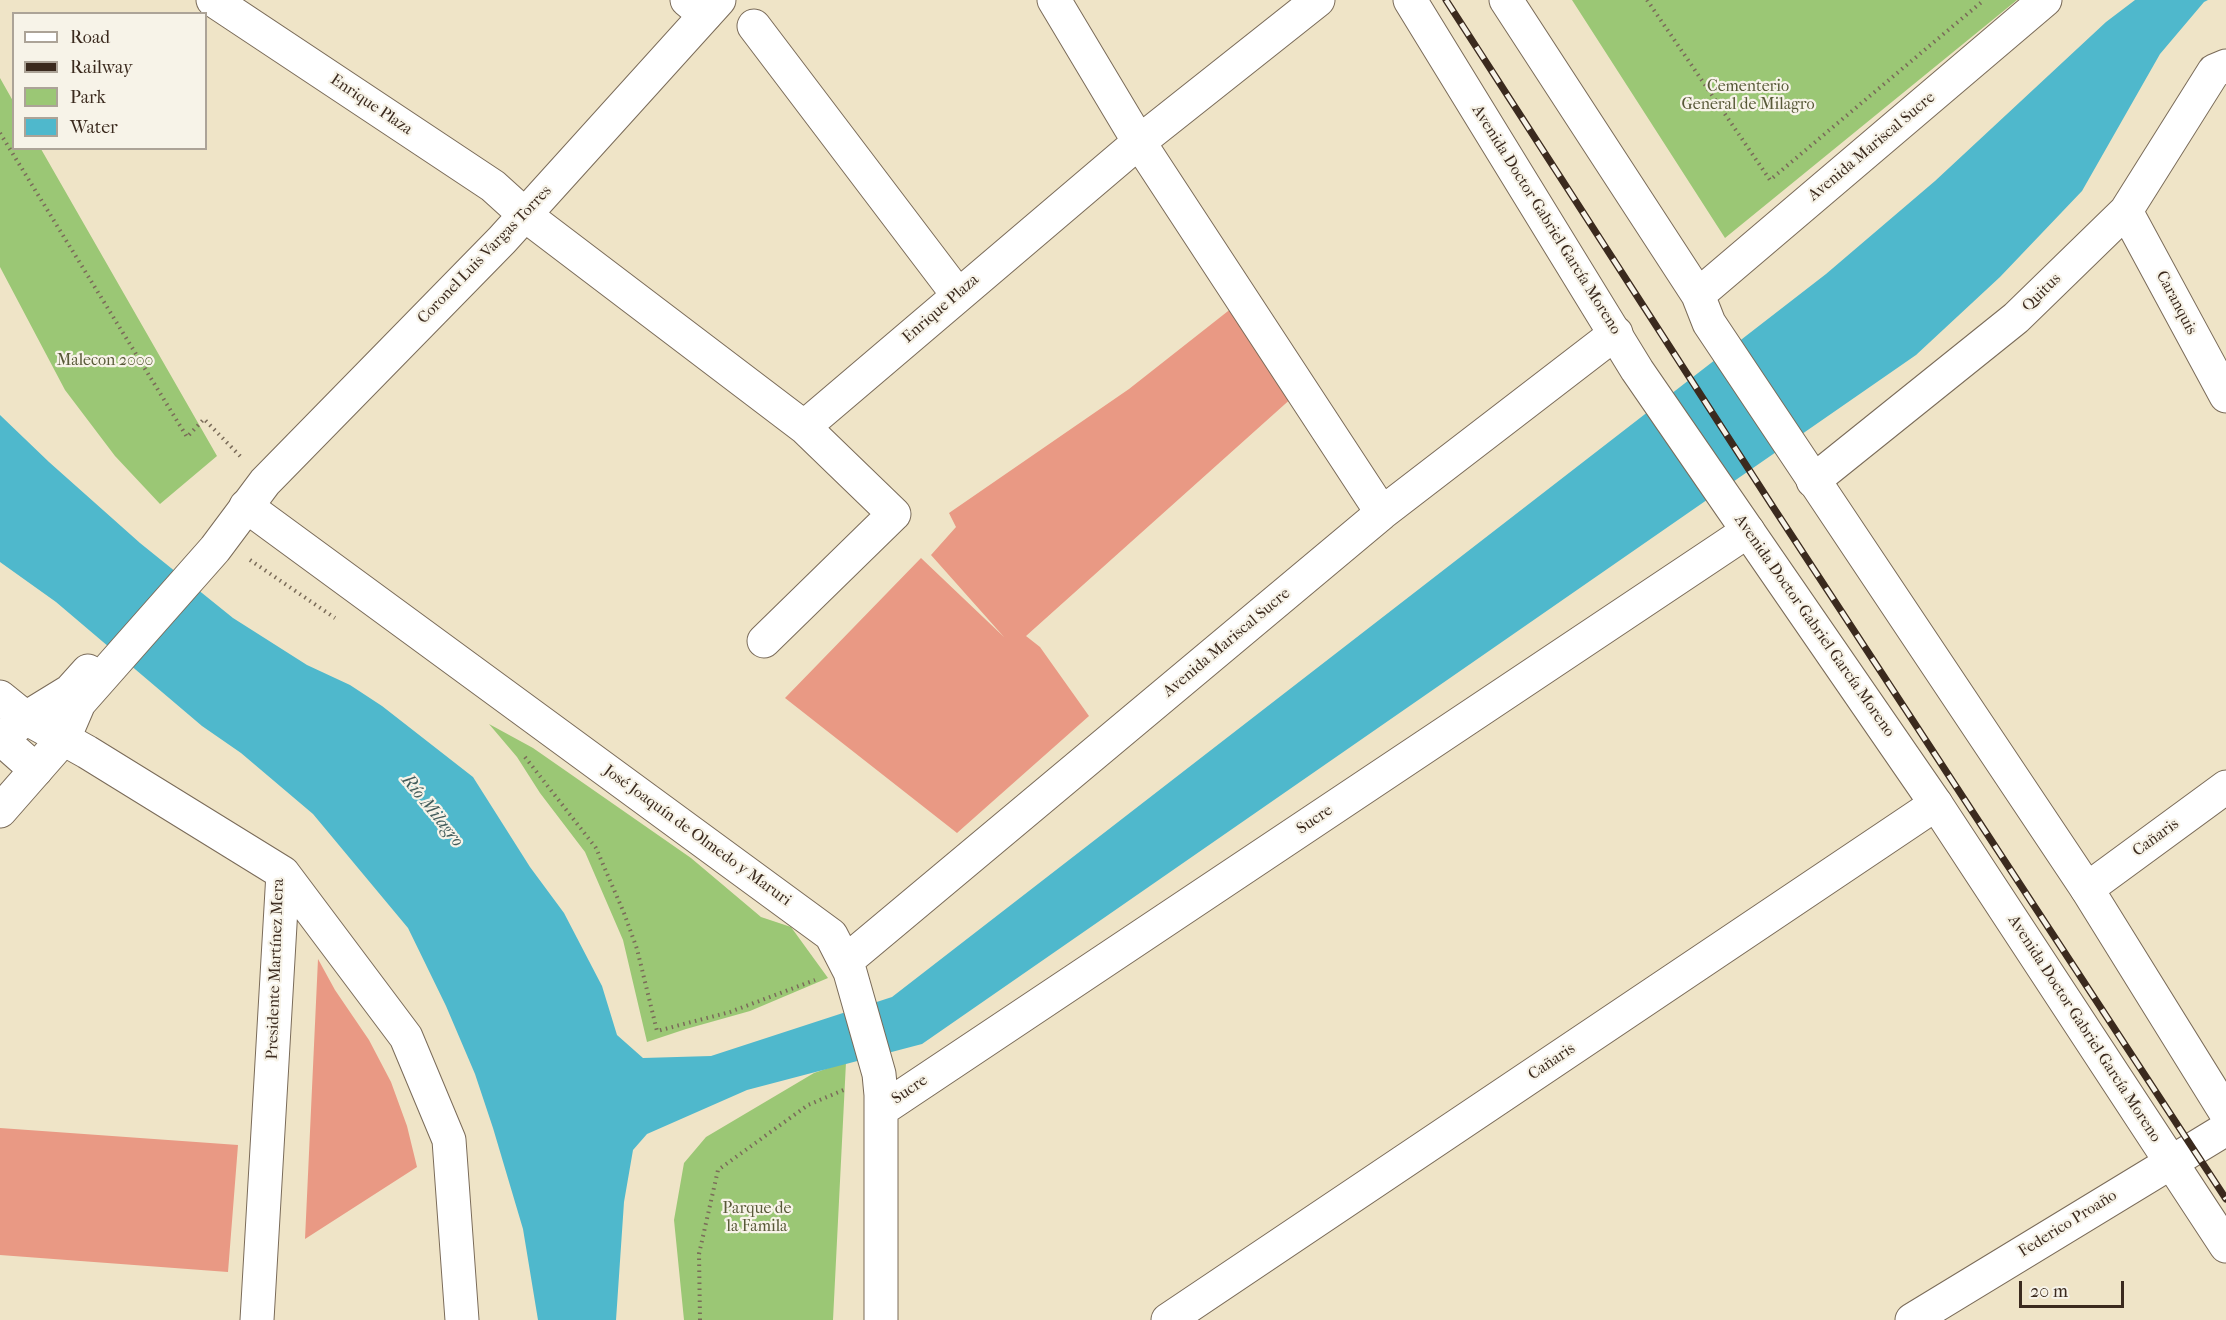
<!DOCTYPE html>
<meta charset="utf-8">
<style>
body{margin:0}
#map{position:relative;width:2226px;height:1320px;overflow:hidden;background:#efe4c7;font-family:"IM FELL French Canon",serif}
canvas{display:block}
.legend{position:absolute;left:12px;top:12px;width:195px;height:138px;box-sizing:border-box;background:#f7f3e8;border:2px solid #aca397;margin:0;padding:8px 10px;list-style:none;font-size:18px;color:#3b2a1e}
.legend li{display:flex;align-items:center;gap:12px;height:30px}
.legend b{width:30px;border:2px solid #aca397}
.scale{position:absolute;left:2019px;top:1281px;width:105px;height:27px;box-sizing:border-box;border:3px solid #3b2a1e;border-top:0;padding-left:8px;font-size:18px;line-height:21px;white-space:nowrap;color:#3b2a1e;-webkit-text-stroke:4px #f7f3e8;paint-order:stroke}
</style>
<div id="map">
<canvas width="2226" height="1320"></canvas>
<ul class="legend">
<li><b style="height:8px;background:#fff"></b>Road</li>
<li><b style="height:8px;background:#3b2a1e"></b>Railway</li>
<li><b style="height:16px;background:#9bc775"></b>Park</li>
<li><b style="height:16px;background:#4fb8cc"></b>Water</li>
</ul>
<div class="scale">20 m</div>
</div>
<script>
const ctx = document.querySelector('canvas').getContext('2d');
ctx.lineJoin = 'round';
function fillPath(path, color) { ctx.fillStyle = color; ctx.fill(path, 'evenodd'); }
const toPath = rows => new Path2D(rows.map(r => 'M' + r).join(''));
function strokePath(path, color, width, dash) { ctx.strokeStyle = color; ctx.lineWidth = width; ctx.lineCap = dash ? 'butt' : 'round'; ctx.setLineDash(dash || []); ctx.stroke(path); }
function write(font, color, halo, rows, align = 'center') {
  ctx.font = font + ' "IM FELL French Canon",serif'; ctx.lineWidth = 4.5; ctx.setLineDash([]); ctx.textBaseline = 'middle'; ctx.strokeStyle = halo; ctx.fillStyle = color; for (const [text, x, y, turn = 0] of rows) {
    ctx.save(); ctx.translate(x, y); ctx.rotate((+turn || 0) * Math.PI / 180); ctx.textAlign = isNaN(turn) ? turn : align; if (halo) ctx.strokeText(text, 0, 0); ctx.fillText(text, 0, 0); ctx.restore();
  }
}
fillPath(toPath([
 [1572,0,2017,0,1725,238],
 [0,78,13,101,14,148,41,149,217,456,160,504,115,456,65,390,0,267],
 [489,724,533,748,691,858,761,917,791,927,828,978,750,1011,686,1029,647,1042,623,940,585,852,540,793,517,757],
 [846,1062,833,1320,684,1320,674,1220,684,1163,706,1137,814,1073]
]), '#9bc775');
fillPath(toPath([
 [2135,0,2208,0,2204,2,2160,54,2082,191,2000,277,1916,355,922,1044,747,1090,647,1134,633,1150,624,1202,616,1320,538,1320,523,1229,493,1128,475,1074,446,1006,408,928,313,814,241,753,202,726,56,602,0,562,0,415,49,462,140,543,233,618,307,665,350,685,382,706,473,777,530,867,564,913,602,986,617,1035,643,1058,711,1056,892,997,1826,274,1935,181,2106,22]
]), '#4fb8cc');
fillPath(toPath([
 [1237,304,1294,396,1026,636,1040,647,1089,716,957,833,785,698,921,558,1004,637,931,555,956,527,949,513,1129,389],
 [318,959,335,990,369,1040,391,1082,407,1126,417,1167,305,1239],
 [0,1128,238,1145,228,1272,0,1255]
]), '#e99984');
const minor = toPath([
 [213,0,493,186,525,215,804,427,894,514,764,641],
 [687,0,705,15],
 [1054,0,1139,142,1382,513],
 [754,26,958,295],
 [2126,211,2226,396],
 [804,427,1139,142,1318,0],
 [1813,481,2016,318,2126,211,2214,71,2226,66],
 [246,506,831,935,850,972,879,1074,881,1095,881,1320],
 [0,697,26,718,87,752,283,873,406,1037,449,1140,462,1320],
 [0,738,36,770],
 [2087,889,2226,787],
 [845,962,1382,513,1616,333],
 [881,1110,1748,531],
 [257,1320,283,873],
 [1168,1320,1936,804],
 [1912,1320,2226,1129]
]);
const major = toPath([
 [1410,0,1637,370,1936,804,2226,1246],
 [1506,0,1698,295,1709,323,2087,889,2226,1113],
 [1698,295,2045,0],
 [0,740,26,718,70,691,88,671],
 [0,811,64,738,79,703,215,549,265,482,502,240,719,0]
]);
strokePath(minor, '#7a6b59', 35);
strokePath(major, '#7a6b59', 35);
strokePath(toPath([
 [1647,0,1770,180,1984,0],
 [0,133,187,437,204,419,241,457],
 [250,560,335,618],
 [525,757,596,848,624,913,637,949,657,1031,730,1012,815,980],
 [700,1320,699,1254,718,1170,808,1105,846,1089]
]), '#7a6b59', 4, [1.5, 4.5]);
strokePath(minor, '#fff', 33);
strokePath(major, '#fff', 33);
const rail = toPath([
 [1446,0,1775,510,2226,1199]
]);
strokePath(rail, '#3b2a1e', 7);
strokePath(rail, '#f7f3e8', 4.5, [14]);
write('16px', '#585938', '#f7f3e8', [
 ["Cementerio",1748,87],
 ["General de Milagro",1748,105],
 ["Malecon 2000",105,361],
 ["Parque de",757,1209],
 ["la Famila",757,1227]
]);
write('16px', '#3b2a1e', '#f7f3e8', [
 ["Enrique Plaza",371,105,34],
 ["Avenida Mariscal Sucre",1872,147,-40],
 ["Avenida Doctor Gabriel García Moreno",1546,220,58],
 ["Coronel Luis Vargas Torres",485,255,-46],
 ["Quitus",2042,293,-45],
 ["Caranquis",2176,303,62],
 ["Enrique Plaza",941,309,-41],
 ["Avenida Doctor Gabriel García Moreno",1814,626,55],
 ["Avenida Mariscal Sucre",1227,643,-40],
 ["Sucre",1315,820,-34],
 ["José Joaquín de Olmedo y Maruri",697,836,36],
 ["Cañaris",2156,838,-36],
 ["Presidente Martínez Mera",276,969,-88],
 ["Avenida Doctor Gabriel García Moreno",2084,1029,57],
 ["Cañaris",1552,1062,-34],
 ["Sucre",910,1090,-34],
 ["Federico Proaño",2068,1224,-32]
]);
write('italic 18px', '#425c5b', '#f7f3e8', [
 ["Río Milagro",432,811,51]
]);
</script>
